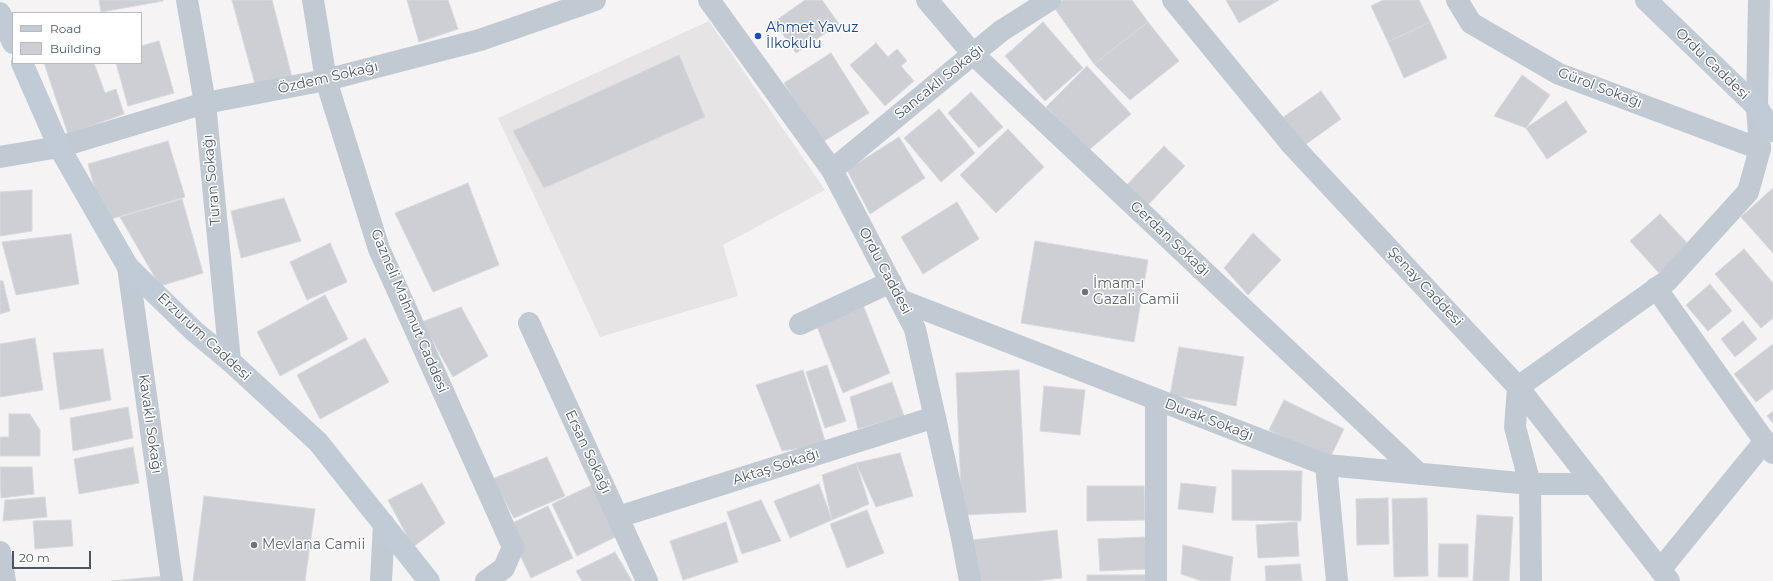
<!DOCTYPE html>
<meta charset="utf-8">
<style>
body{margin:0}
#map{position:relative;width:1773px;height:581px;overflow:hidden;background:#f5f3f3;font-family:Montserrat,sans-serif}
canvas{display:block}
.legend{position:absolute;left:12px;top:12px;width:130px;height:52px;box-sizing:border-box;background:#fff;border:1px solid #b7bbc0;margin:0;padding:5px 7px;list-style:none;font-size:12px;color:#4a5661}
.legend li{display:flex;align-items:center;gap:8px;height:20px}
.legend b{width:20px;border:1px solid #b7bbc0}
.scale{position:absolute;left:12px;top:551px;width:79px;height:18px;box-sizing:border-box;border:2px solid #4a5661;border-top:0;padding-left:5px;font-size:12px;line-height:14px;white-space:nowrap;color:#4a5661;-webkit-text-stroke:3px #fff;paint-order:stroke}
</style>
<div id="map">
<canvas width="1773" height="581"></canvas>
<ul class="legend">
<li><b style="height:5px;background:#c1cbd6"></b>Road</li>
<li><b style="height:11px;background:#cdcfd5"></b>Building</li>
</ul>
<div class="scale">20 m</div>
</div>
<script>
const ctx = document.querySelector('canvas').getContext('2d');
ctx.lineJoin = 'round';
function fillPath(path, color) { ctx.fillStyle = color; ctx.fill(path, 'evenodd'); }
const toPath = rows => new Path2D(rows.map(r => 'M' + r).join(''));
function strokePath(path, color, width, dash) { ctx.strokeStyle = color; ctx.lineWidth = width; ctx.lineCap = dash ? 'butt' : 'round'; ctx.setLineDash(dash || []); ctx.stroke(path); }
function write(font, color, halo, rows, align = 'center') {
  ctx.font = font + ' Montserrat,sans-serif'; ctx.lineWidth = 3; ctx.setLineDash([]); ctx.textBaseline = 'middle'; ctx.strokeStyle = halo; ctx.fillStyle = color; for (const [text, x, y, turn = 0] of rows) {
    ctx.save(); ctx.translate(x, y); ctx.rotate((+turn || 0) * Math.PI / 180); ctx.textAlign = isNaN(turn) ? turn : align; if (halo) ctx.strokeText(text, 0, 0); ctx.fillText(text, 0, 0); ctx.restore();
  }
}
fillPath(toPath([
 [709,21,825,190,723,245,738,296,600,337,498,118]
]), '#e6e4e5');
const building = toPath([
 [99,0,163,0,163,1,101,12,99,0],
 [232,0,272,0,292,77,256,88,232,0],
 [407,0,448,0,458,29,419,42,407,0],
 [805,0,822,0,839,24,796,53,774,22,805,0],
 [1063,0,1132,0,1148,22,1094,64,1053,6,1063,0],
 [1226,0,1279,0,1239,23,1226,0],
 [1383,0,1419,0,1430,22,1388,42,1371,6,1383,0],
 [1043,22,1083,68,1045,101,1005,56,1043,22],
 [1148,22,1179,61,1130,100,1094,64,1148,22],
 [1430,22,1447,58,1404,78,1388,42,1430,22],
 [159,41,174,93,128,106,116,63,141,63,141,46,159,41],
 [876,43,888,57,897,49,907,61,901,66,914,81,885,106,850,65,876,43],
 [831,53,869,113,821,143,784,83,831,53],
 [679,55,705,117,544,188,513,131,679,55],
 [44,63,94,63,105,93,116,89,124,114,68,134,44,63],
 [1087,66,1131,114,1089,150,1046,107,1087,66],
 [1522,75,1550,95,1526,128,1494,116,1522,75],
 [1321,91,1341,119,1302,147,1282,118,1321,91],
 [971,92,1003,127,979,148,948,113,971,92],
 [1566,101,1587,132,1547,159,1526,128,1566,101],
 [939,109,975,153,941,182,904,138,939,109],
 [1008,129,1044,167,996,213,960,175,1008,129],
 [899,137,925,178,870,214,847,170,899,137],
 [168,141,185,197,104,221,88,164,168,141],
 [1164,146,1185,166,1143,210,1122,190,1164,146],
 [468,183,499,265,433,292,395,213,468,183],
 [1773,188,1773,253,1741,217,1773,188],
 [32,190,32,231,0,236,0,192,32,190],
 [284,198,301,241,241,258,231,211,284,198],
 [182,199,203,273,160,286,120,217,182,199],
 [957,202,979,239,923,274,901,237,957,202],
 [1660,214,1689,245,1659,273,1630,241,1660,214],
 [1253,233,1281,260,1248,295,1224,268,1253,233],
 [71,234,79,284,16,295,2,242,71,234],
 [1035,241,1148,260,1134,342,1021,323,1035,241],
 [330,243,347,282,307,300,290,262,330,243],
 [1744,249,1773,283,1773,318,1761,328,1715,274,1744,249],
 [0,281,3,281,10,311,0,314,0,281],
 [1710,284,1732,311,1708,331,1686,305,1710,284],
 [325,295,348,339,280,376,257,332,325,295],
 [863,305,890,373,843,393,816,324,863,305],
 [461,307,488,356,453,377,422,322,461,307],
 [1743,321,1757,339,1735,357,1721,339,1743,321],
 [35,338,43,390,0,397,0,344,35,338],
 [365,338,389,382,320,419,297,375,365,338],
 [1773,344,1773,389,1756,402,1734,374,1773,344],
 [1179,347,1244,357,1236,406,1170,395,1179,347],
 [103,349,111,400,60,410,53,353,103,349],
 [827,365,846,421,825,428,806,372,827,365],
 [803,370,826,444,782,451,756,385,803,370],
 [1019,370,1026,512,962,515,956,373,1019,370],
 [892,382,904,416,858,429,850,397,892,382],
 [1044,386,1085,390,1080,435,1040,431,1044,386],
 [1284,400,1344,429,1329,460,1269,430,1284,400],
 [128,407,133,438,73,451,70,418,128,407],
 [1773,411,1773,423,1767,416,1773,411],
 [9,414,30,414,40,430,40,456,0,456,0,437,9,437,9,414],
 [133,447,139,483,79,494,74,459,133,447],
 [900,453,913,496,876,507,856,463,900,453],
 [547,457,565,496,514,518,492,479,547,457],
 [856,463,869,504,832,520,822,475,856,463],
 [0,467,32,467,34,494,1,498,0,467],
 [1232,470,1302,471,1301,521,1232,520,1232,470],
 [422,483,445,523,413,547,388,500,422,483],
 [1181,483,1216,487,1213,513,1178,509,1181,483],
 [819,484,832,520,790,538,774,501,819,484],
 [592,485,617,536,577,556,552,504,592,485],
 [1087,486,1144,486,1145,520,1087,521,1087,486],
 [204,496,315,509,305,581,193,581,204,496],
 [45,497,47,517,3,521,5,500,45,497],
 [1388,498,1389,544,1357,545,1356,499,1388,498],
 [1427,498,1428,576,1394,577,1392,499,1427,498],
 [761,500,781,541,742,554,727,512,761,500],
 [548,506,573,558,531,578,506,526,548,506],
 [867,510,884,553,847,568,830,524,867,510],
 [1477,515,1513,517,1509,581,1473,581,1477,515],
 [71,520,73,546,35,549,33,521,71,520],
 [726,522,738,562,683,580,670,541,726,522],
 [1297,522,1299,556,1258,558,1256,525,1297,522],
 [1057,530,1062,578,1035,581,977,581,972,540,1057,530],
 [1147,537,1148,569,1100,571,1098,539,1147,537],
 [1439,544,1468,544,1468,577,1438,577,1439,544],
 [1183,545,1233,557,1230,581,1202,581,1181,574,1183,545],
 [615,552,632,581,582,581,576,571,615,552],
 [1300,564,1302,581,1266,581,1265,566,1300,564],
 [1087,575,1147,575,1147,581,1087,581,1087,575],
 [164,576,165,581,111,581,164,576]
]);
fillPath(building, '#cdcfd5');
strokePath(building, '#d7d9de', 1);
strokePath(toPath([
 [187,0,205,103,230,361],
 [313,0,326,80,379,249,513,547,504,568,486,581],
 [709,0,832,170,915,329,962,538,970,581],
 [927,0,973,54,1419,474],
 [1173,0,1292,145,1518,387,1669,581],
 [1457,0,1471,23,1559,74,1760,149],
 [0,157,59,147,205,103,326,80,480,40,595,0],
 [832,170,1001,31,1050,0],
 [128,267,172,581],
 [1656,288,1773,453],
 [900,300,1326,465,1530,484,1594,484],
 [529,323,647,581],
 [800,324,891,282],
 [1326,465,1337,581],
 [618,517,935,417],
 [0,552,5,581],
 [1660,570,1765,441],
 [381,581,384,524],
 [1156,581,1156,399],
 [1531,581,1530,484,1515,427,1518,387,1667,281,1748,192,1760,149,1757,107,1759,0]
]), '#c1cad2', 22);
strokePath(toPath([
 [1646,0,1757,107,1773,131],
 [0,13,13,43],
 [22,63,59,147,128,267,194,331,230,361,318,442,429,581]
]), '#c1cbd6', 22);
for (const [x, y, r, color] of [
 [758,36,4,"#1a4fb4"],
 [1085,292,4,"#6b7280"],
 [254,545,4,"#6b7280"]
]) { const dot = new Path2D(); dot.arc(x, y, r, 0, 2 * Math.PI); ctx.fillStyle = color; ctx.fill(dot); strokePath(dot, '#fff', 1.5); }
write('14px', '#164399', '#fff', [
 ["Ahmet Yavuz",766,28],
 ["İlkokulu",766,44]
], 'left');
write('14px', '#4a5661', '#fff', [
 ["Ordu Caddesi",1712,64,44],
 ["Özdem Sokağı",328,78,-13],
 ["Sancaklı Sokağı",939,82,-39],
 ["Gürol Sokağı",1600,88,21],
 ["Turan Sokağı",212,180,-95],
 ["Gerdan Sokağı",1170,239,43],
 ["Ordu Caddesi",885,271,62],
 ["Şenay Caddesi",1425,287,47],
 ["Gazneli Mahmut Caddesi",409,311,67],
 ["Erzurum Caddesi",204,337,43],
 ["Durak Sokağı",1209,420,21],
 ["Kavaklı Sokağı",150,424,82],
 ["Ersan Sokağı",588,452,65],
 ["Aktaş Sokağı",776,467,-18]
]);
write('14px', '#5b616d', '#fff', [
 ["İmam-ı",1093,284],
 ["Gazali Camii",1093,300],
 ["Mevlana Camii",262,545]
], 'left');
</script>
